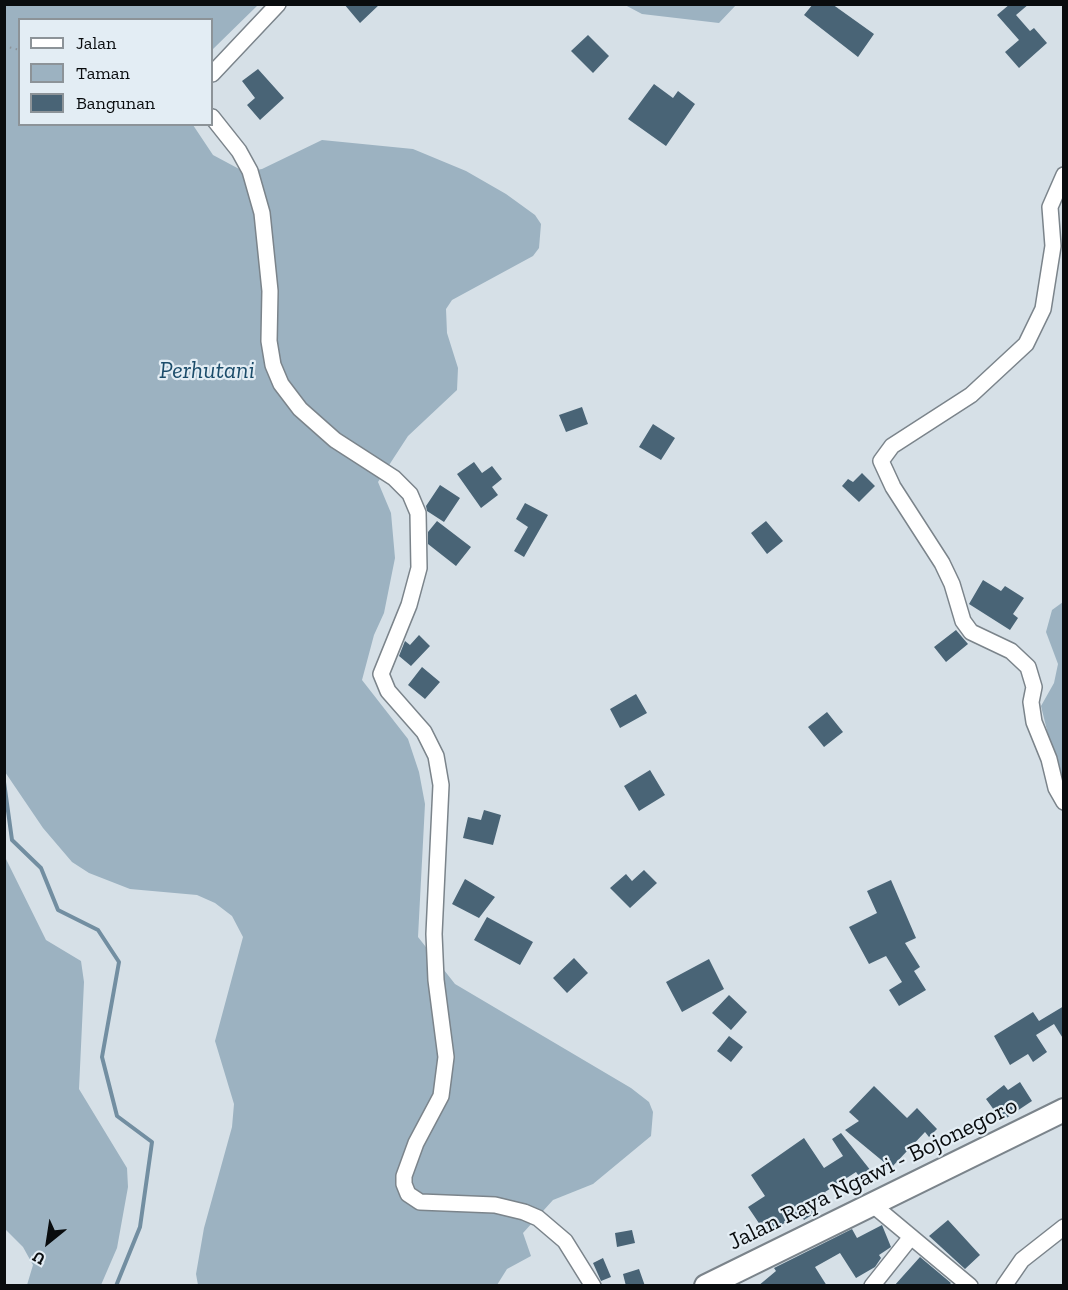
<!DOCTYPE html>
<style>
body{margin:0}
#map{position:relative;width:1068px;height:1290px;overflow:hidden;background:#d6e0e7;font-family:"Zilla Slab",serif}
canvas{display:block}
.frame{position:absolute;inset:0;border:6px solid #090c0e;pointer-events:none}
.legend{position:absolute;left:18px;top:18px;width:195px;height:108px;box-sizing:border-box;background:#e3edf4;border:2px solid #8c9398;margin:0;padding:8px 10px;list-style:none;font-size:18px;color:#090c0e}
.legend li{display:flex;align-items:center;gap:12px;height:30px}
.legend b{width:30px;border:2px solid #8c9398}
.north{position:absolute;left:18px;top:1212px;width:60px;height:60px;-webkit-text-stroke:4px #e3edf4;paint-order:stroke;rotate:210deg;font-size:16px;font-weight:700;line-height:24px;text-align:center;color:#090c0e}
.north::after{content:'';display:block;margin:auto;width:21px;height:27px;background:#090c0e;clip-path:polygon(50% 0,100% 100%,50% 72%,0 100%)}
</style>
<div id="map">
<canvas width="1068" height="1290"></canvas>
<div class="frame"></div>
<ul class="legend">
<li><b style="height:8px;background:#fff"></b>Jalan</li>
<li><b style="height:16px;background:#9cb2c1"></b>Taman</li>
<li><b style="height:16px;background:#496476"></b>Bangunan</li>
</ul>
<div class="north">U</div>
</div>
<script>
const ctx = document.querySelector('canvas').getContext('2d');
ctx.lineJoin = 'round';
function fillPath(path, color) { ctx.fillStyle = color; ctx.fill(path, 'evenodd'); }
const toPath = rows => new Path2D(rows.map(r => 'M' + r).join(''));
function strokePath(path, color, width, dash) { ctx.strokeStyle = color; ctx.lineWidth = width; ctx.lineCap = dash ? 'butt' : 'round'; ctx.setLineDash(dash || []); ctx.stroke(path); }
function write(font, color, halo, rows, align = 'center') {
  ctx.font = font + ' "Zilla Slab",serif'; ctx.lineWidth = 4.5; ctx.setLineDash([]); ctx.textBaseline = 'middle'; ctx.strokeStyle = halo; ctx.fillStyle = color; for (const [text, x, y, turn = 0] of rows) {
    ctx.save(); ctx.translate(x, y); ctx.rotate((+turn || 0) * Math.PI / 180); ctx.textAlign = isNaN(turn) ? turn : align; if (halo) ctx.strokeText(text, 0, 0); ctx.fillText(text, 0, 0); ctx.restore();
  }
}
fillPath(toPath([
 [5,5,258,5,212,50,212,20,20,20,20,124,193,125,213,155,241,170,250,171,262,169,322,140,413,149,466,171,506,194,535,215,541,224,539,248,533,256,452,300,446,309,447,333,458,368,457,390,408,436,378,482,391,513,395,558,384,613,374,635,362,680,408,739,419,772,425,804,418,937,455,984,631,1088,649,1102,653,1112,651,1136,593,1184,553,1200,523,1233,531,1256,507,1269,497,1285,198,1285,196,1274,204,1228,232,1127,234,1104,215,1041,243,937,232,916,215,903,197,895,130,889,89,873,72,862,43,828,5,772],
 [625,5,736,4,736,5,719,23,642,14],
 [1063,602,1063,784,1056,767,1041,706,1054,683,1058,664,1046,632,1052,610],
 [4,855,46,940,81,961,84,982,79,1089,127,1168,128,1187,117,1248,101,1285,27,1285,33,1265,23,1247,5,1229]
]), '#9cb2c1');
strokePath(toPath([
 [4,782,12,840,41,868,58,910,98,930,119,962,102,1057,117,1116,152,1142,140,1227,116,1286]
]), '#728ea1', 4);
fillPath(toPath([
 [344,4,380,4,360,23],
 [813,4,832,4,874,34,858,57,804,15],
 [1010,4,1029,4,1016,15,1030,31,1034,28,1047,43,1019,68,1005,52,1019,40,997,15],
 [588,35,609,56,593,73,571,51],
 [258,69,284,98,260,120,247,105,255,98,242,81],
 [654,84,673,98,678,91,695,104,666,146,628,119],
 [582,407,588,424,566,432,559,415],
 [653,424,675,438,661,460,639,447],
 [474,462,482,473,492,466,502,479,492,487,498,495,481,508,457,474],
 [862,473,875,486,859,502,842,486,848,479,853,482],
 [440,485,460,498,444,522,427,511,426,506],
 [525,503,548,515,524,557,514,551,528,527,516,519],
 [437,521,471,547,456,566,428,544,428,532],
 [766,521,783,541,767,554,751,533],
 [983,580,1001,591,1005,586,1024,598,1013,614,1018,618,1010,630,969,604],
 [956,630,968,644,946,662,934,647],
 [419,635,430,646,411,666,399,656,405,641,410,645],
 [422,667,440,682,425,699,408,685],
 [636,694,647,713,620,728,610,709],
 [827,712,843,732,824,747,808,727],
 [650,770,665,795,639,811,624,786],
 [484,810,501,815,493,845,463,838,468,817,481,820],
 [644,870,657,883,630,908,610,888,626,874,632,881],
 [465,879,495,897,479,918,452,904],
 [891,880,916,938,905,943,920,967,914,971,926,990,899,1006,889,990,902,982,886,956,869,964,849,927,877,913,867,891],
 [487,917,533,942,520,965,474,940],
 [574,958,588,973,567,993,553,978],
 [709,959,724,989,682,1012,666,982],
 [729,995,747,1012,731,1030,712,1013],
 [1064,1006,1064,1040,1054,1024,1036,1035,1047,1052,1033,1062,1028,1054,1010,1065,994,1036,1033,1012,1039,1021],
 [729,1036,743,1047,731,1062,717,1051],
 [1020,1082,1032,1101,1002,1121,986,1099,1004,1085,1008,1090],
 [874,1086,907,1118,917,1108,937,1129,929,1137,925,1132,891,1168,845,1130,859,1121,849,1112],
 [841,1133,871,1171,861,1179,856,1172,825,1192,828,1196,811,1207,815,1213,804,1220,799,1213,767,1235,748,1207,765,1196,751,1175,804,1138,824,1168,843,1156,832,1139],
 [948,1220,980,1255,965,1269,929,1236],
 [882,1225,891,1247,879,1255,881,1258,875,1267,856,1278,840,1253,815,1267,827,1286,758,1286,776,1271,774,1268,852,1229,857,1238],
 [632,1230,635,1243,617,1247,615,1233],
 [920,1257,951,1283,948,1286,894,1286],
 [603,1258,611,1277,601,1281,593,1263],
 [639,1269,645,1286,626,1286,623,1274]
]), '#496476');
const minor = toPath([
 [212,74,278,4],
 [212,117,239,151,250,171,262,213,270,291,269,341,273,365,281,384,300,409,335,440,394,478,410,494,418,513,419,568,409,605,381,674,388,691,424,732,436,756,441,785,434,934,436,980,446,1057,441,1096,416,1143,404,1176,404,1184,408,1194,420,1202,495,1205,524,1212,538,1218,565,1241,593,1286],
 [1064,175,1050,207,1053,246,1043,309,1026,344,971,395,892,446,881,461,893,487,942,563,952,584,963,621,971,632,1011,651,1028,667,1034,687,1031,702,1034,722,1049,759,1056,788,1064,802],
 [873,1205,970,1286],
 [872,1286,911,1237],
 [1004,1286,1022,1260,1064,1227]
]);
const highway = toPath([
 [706,1286,1064,1110]
]);
strokePath(minor, '#7b848b', 18);
strokePath(highway, '#7b848b', 26);
strokePath(toPath([
 [4,46,20,50]
]), '#8c9399', 2, [1.5, 4.5]);
strokePath(minor, '#fff', 15);
strokePath(highway, '#fff', 22);
write('italic 24px', '#1b4c6a', '#e3edf4', [
 ["Perhutani",207,371]
]);
write('24px', '#090c0e', '#e3edf4', [
 ["Jalan Raya Ngawi - Bojonegoro",873,1174,-26]
]);
</script>
